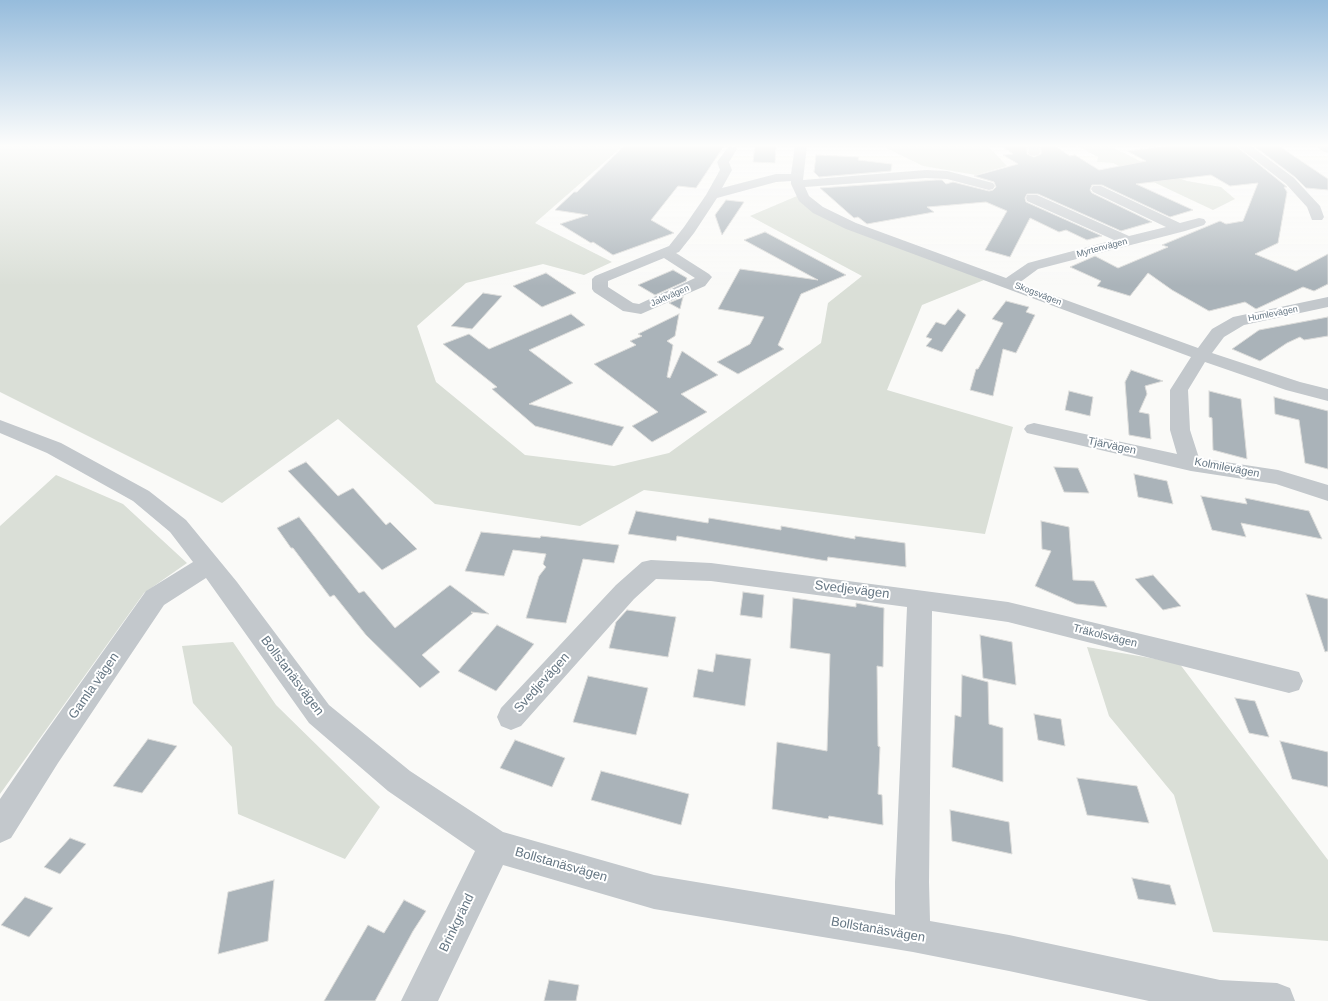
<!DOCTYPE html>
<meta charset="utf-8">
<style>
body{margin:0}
canvas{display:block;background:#fafaf8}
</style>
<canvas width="1328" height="1001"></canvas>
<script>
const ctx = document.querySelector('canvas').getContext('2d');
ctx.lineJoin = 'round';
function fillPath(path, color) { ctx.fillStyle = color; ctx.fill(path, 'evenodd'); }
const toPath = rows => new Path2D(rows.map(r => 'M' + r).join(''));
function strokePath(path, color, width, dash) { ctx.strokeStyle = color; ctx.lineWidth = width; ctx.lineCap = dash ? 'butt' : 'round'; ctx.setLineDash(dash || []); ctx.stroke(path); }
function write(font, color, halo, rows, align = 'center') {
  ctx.font = font + ' Helvetica,sans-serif'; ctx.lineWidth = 4; ctx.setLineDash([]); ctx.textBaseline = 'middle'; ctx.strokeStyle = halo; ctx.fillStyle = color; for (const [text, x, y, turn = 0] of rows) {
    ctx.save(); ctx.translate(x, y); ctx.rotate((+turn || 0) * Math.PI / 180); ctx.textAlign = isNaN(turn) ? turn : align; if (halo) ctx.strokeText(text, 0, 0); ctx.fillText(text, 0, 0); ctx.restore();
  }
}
fillPath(toPath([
 [0,146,623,146,535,223,612,262,584,275,543,264,466,283,417,326,436,382,525,455,614,466,669,453,821,343,828,303,862,276,750,216,797,196,812,210,984,280,922,305,887,390,1013,427,985,534,644,490,580,526,435,504,338,419,222,503,0,392],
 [886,146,986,146,990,148,1007,166,976,175,923,166,886,148],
 [1077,146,1110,146,1164,173,1187,181,1221,187,1235,199,1213,210,1113,163,1097,162,1098,157],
 [56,475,123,504,187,563,144,593,0,794,0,526],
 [233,642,276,705,380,807,345,859,238,814,232,747,193,703,182,646],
 [1087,647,1179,663,1328,860,1328,941,1213,932,1174,795,1109,716]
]), '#dadfd7');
const building = toPath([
 [624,146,724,146,696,188,678,186,651,220,674,233,613,255,593,242,591,243,560,224,588,215,555,210,574,192,577,192,624,146],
 [755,146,776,146,775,163,753,162,755,146],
 [1002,146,1025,146,1027,149,1027,154,1034,157,1041,154,1041,146,1055,146,1070,156,1075,155,1099,170,1146,161,1127,151,1169,146,1236,146,1287,187,1284,187,1287,192,1278,243,1255,254,1296,271,1328,254,1328,284,1314,291,1303,287,1256,309,1245,302,1209,311,1172,290,1148,273,1130,296,1097,286,1101,281,1070,267,1095,256,1118,268,1168,247,1162,245,1220,221,1226,224,1243,221,1258,183,1230,186,1211,175,1136,184,1193,210,1170,217,1102,185,1092,185,1090,190,1092,193,1152,222,1121,231,1038,194,1027,194,1025,198,1026,202,1102,236,1087,240,1066,230,1059,232,1030,218,1010,257,985,250,1007,211,986,202,927,207,934,212,867,224,858,217,854,218,820,188,936,180,942,180,946,184,953,182,989,191,993,190,996,187,994,182,974,176,1018,164,1003,155,1013,154,1002,146],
 [1254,146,1279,146,1328,179,1328,190,1306,188,1295,177,1254,146],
 [816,155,859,157,858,160,892,164,891,171,819,177,814,172,816,155],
 [726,200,744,202,722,235,715,215,726,200],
 [765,232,846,275,801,294,778,345,784,349,738,374,717,362,750,344,764,317,718,309,740,269,818,280,744,240,765,232],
 [673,270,687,278,686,281,655,295,638,285,673,270],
 [546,273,576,293,542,307,513,286,546,273],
 [483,293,502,296,472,329,451,326,483,293],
 [683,297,680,309,669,303,683,297],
 [1006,301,1029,307,1026,312,1035,315,1016,353,1003,349,993,396,970,390,976,369,978,369,1003,323,992,319,1006,301],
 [958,309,966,315,942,352,926,346,932,339,926,337,936,322,945,325,958,309],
 [571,314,585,325,529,350,573,383,529,404,624,427,612,446,535,426,492,389,497,387,443,344,469,334,489,349,571,314],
 [679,314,675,336,667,341,673,345,667,377,670,378,682,351,718,375,681,394,707,412,652,442,632,426,658,412,594,364,636,345,630,341,642,336,638,334,679,314],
 [1328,317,1328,336,1304,340,1300,337,1287,343,1260,361,1232,349,1259,330,1328,317],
 [1131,370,1163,381,1145,386,1147,394,1139,412,1149,414,1151,439,1129,435,1125,382,1131,370],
 [1069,391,1093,397,1090,416,1065,410,1069,391],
 [1209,391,1241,399,1247,459,1213,450,1212,418,1209,417,1209,391],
 [1274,397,1328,411,1328,469,1305,463,1299,420,1275,414,1274,397],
 [306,462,338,496,353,488,386,525,390,522,417,549,382,570,288,471,306,462],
 [1054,467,1078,468,1089,493,1064,492,1054,467],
 [1134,474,1167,481,1173,504,1138,497,1134,474],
 [1201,496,1247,504,1245,498,1309,511,1322,539,1241,523,1246,537,1212,530,1201,496],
 [636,511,708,523,709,518,781,530,781,526,855,539,855,536,905,543,906,567,828,557,827,561,677,536,676,541,628,534,636,511],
 [299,517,359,593,364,591,395,628,450,585,489,614,471,612,473,613,422,655,440,672,420,688,366,635,334,595,330,597,293,548,291,548,277,528,299,517],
 [1041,521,1069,527,1073,580,1094,581,1107,607,1076,604,1035,586,1051,551,1042,549,1041,521],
 [481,532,540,538,541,536,619,545,614,563,583,559,566,623,526,618,539,576,546,567,543,564,546,554,513,550,504,576,465,571,481,532],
 [1153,575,1181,606,1163,610,1135,579,1153,575],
 [743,592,764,595,762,618,740,615,743,592],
 [1306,594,1328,599,1328,651,1325,652,1306,594],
 [793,598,856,607,856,603,884,608,883,667,877,666,878,746,880,747,878,794,882,795,883,825,829,816,828,819,772,809,777,742,827,751,830,654,790,648,793,598],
 [627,610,676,617,668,657,609,648,616,622,627,610],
 [497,625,534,644,496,691,458,671,497,625],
 [980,635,1012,642,1016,685,983,678,980,635],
 [716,654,751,659,745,706,693,697,698,669,713,672,716,654],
 [962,675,988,682,989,724,1003,728,1003,782,952,767,955,715,961,717,962,675],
 [588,676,648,688,636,735,573,722,588,676],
 [1235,698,1255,701,1269,737,1249,733,1235,698],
 [1034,714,1061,719,1065,746,1038,740,1034,714],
 [148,739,177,746,142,793,113,786,148,739],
 [515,740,565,758,552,787,500,768,515,740],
 [1280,741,1328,752,1328,787,1292,779,1280,741],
 [601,771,689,794,681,825,591,800,601,771],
 [1077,778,1137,786,1149,823,1087,815,1077,778],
 [950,810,1009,822,1012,854,952,841,950,810],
 [70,838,86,844,60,874,44,867,70,838],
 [1132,878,1170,885,1176,905,1138,899,1132,878],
 [274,880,268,941,218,954,228,892,274,880],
 [25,897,53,908,29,937,1,925,25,897],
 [404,900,426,911,413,931,375,1001,324,1001,368,925,384,933,404,900],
 [549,980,579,985,576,1001,544,1001,549,980]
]);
fillPath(building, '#aab3b9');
strokePath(building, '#dcdcda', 1);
fillPath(toPath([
 [729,146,735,147,737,149,729,162,732,170,722,188,776,174,791,174,795,146,807,146,803,180,926,170,947,171,993,183,995,186,993,189,989,190,947,179,926,178,805,187,809,196,823,207,856,223,1006,278,1028,263,1114,240,1027,201,1026,198,1027,195,1037,195,1129,236,1166,227,1093,192,1091,189,1093,186,1101,186,1180,223,1199,218,1204,219,1206,222,1204,225,1185,231,1038,269,1019,283,1198,348,1212,329,1233,317,1328,297,1328,307,1244,325,1224,337,1212,353,1300,382,1328,389,1328,401,1286,390,1205,362,1188,390,1190,430,1199,458,1278,470,1328,485,1328,501,1276,484,1191,471,1027,433,1024,429,1027,425,1034,423,1177,454,1170,430,1170,390,1191,357,846,229,813,213,799,201,791,184,791,181,776,182,717,198,694,233,679,252,676,253,709,274,712,277,705,286,641,314,623,311,594,292,592,289,592,279,595,276,669,246,684,227,706,195,720,170,717,162,729,146],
 [664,258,695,278,639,304,633,303,608,287,608,281,664,258],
 [1026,146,1039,146,1040,153,1038,155,1034,156,1030,155,1028,153,1029,149,1026,146],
 [1237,146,1251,146,1294,178,1320,206,1324,217,1322,220,1312,220,1307,207,1286,184,1237,146],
 [1316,146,1328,146,1328,153,1324,152,1316,146],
 [0,420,61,443,149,491,186,520,237,582,329,705,410,771,503,832,654,875,895,915,895,882,907,607,711,581,656,579,634,599,521,726,511,730,501,726,497,717,501,708,616,585,642,562,651,560,711,563,1008,602,1299,672,1303,681,1299,690,1289,693,1008,622,932,611,929,882,930,921,1009,935,1220,980,1277,983,1290,988,1295,1001,1149,1001,1009,971,913,952,654,909,503,865,438,1001,401,1001,475,851,388,791,309,723,206,578,164,605,58,763,11,838,0,843,0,799,38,743,146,591,193,562,170,532,133,501,47,453,0,433,0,420]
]), '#c3c8cc');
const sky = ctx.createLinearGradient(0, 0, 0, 286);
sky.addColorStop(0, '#96bcdc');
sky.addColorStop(0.51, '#fdfdfc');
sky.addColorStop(1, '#fdfdfc00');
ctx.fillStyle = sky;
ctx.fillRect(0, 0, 1328, 286);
write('9px', '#657683', '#fff', [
 ["Myrtenvägen",1102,248,-15],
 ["Skogsvägen",1038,294,21],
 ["Jaktvägen",670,296,-24],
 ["Humlevägen",1273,314,-11]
]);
write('11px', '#657683', '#fff', [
 ["Tjärvägen",1112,446,12],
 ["Kolmilevägen",1227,468,11],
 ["Träkolsvägen",1105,636,14]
]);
write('13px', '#657683', '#fff', [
 ["Svedjevägen",852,590,7],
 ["Bollstanäsvägen",292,676,53],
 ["Svedjevägen",542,683,-48],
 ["Gamla vägen",94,686,-55],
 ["Bollstanäsvägen",561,865,16],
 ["Brinkgränd",457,923,-64],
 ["Bollstanäsvägen",878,930,10]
]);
</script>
